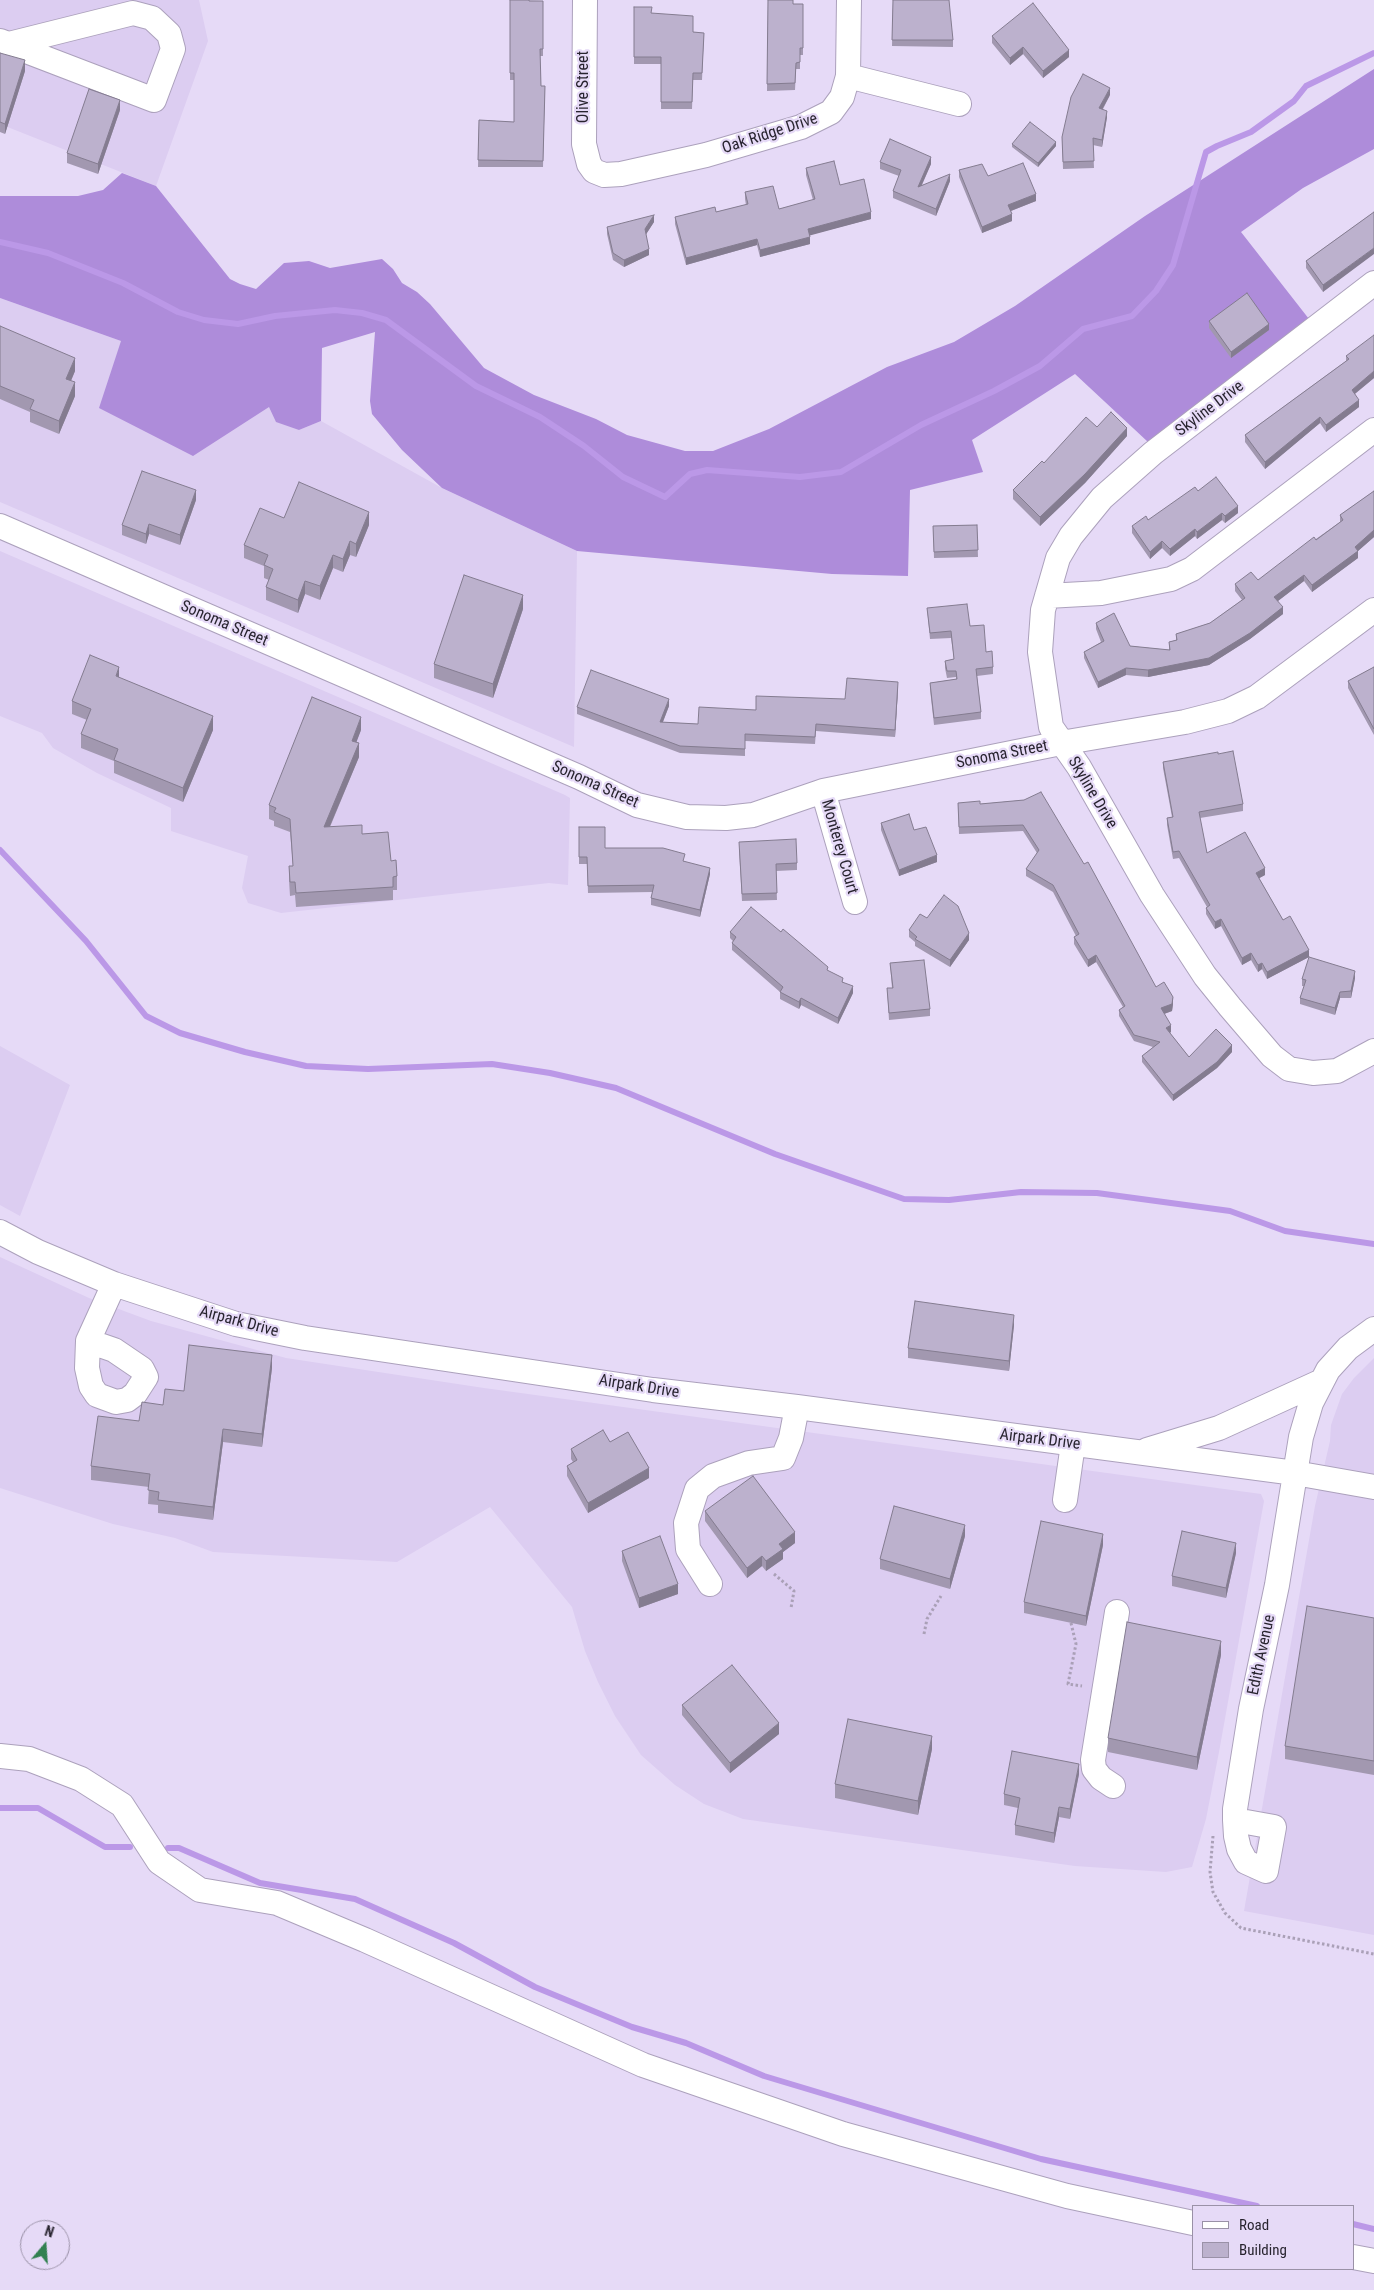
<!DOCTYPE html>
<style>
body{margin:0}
#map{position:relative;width:1374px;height:2290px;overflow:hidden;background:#e6daf7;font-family:"Roboto Condensed",sans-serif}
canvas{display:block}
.legend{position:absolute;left:1192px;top:2205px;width:162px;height:65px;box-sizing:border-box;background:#e6daf7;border:1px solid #9a91a7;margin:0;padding:6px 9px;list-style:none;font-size:15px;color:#28242f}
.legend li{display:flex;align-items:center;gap:10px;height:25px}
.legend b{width:25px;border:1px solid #9a91a7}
.north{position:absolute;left:20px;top:2220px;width:50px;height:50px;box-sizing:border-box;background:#e6daf7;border:1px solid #9a91a7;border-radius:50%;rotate:18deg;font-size:14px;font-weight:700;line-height:20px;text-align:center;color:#28242f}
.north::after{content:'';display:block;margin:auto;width:18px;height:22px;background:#328151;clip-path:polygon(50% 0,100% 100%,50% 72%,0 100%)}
</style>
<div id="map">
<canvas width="1374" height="2290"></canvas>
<ul class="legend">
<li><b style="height:6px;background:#fff"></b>Road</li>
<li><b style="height:14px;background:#bcb1cd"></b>Building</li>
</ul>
<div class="north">N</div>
</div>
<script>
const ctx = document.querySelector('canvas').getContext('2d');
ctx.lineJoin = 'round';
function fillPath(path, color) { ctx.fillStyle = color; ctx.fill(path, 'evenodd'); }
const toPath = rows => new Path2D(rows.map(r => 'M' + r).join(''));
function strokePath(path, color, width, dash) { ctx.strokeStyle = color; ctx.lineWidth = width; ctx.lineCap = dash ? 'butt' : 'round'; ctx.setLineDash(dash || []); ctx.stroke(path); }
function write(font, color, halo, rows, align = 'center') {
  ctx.font = font + ' "Roboto Condensed",sans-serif'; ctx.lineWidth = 4.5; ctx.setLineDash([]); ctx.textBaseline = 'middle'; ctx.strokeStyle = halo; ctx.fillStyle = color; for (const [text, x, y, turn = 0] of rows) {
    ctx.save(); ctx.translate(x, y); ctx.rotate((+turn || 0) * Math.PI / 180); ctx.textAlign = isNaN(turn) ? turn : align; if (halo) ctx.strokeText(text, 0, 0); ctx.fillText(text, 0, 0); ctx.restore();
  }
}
fillPath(toPath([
 [0,0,199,0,208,41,156,186,0,124],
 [0,298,121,341,269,407,299,430,321,421,442,488,577,551,574,747,0,502],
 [0,551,565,795,570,798,568,885,549,883,281,913,248,903,242,888,248,856,171,831,171,808,97,773,53,748,42,733,0,716],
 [0,1046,70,1085,20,1216,0,1205],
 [0,1257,89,1298,151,1321,286,1358,484,1388,1261,1494,1264,1501,1219,1752,1206,1819,1192,1867,1166,1872,1075,1866,743,1819,704,1804,675,1785,641,1755,615,1716,598,1682,585,1651,572,1607,490,1507,397,1562,213,1552,175,1538,113,1524,0,1488],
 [1374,1358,1374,1935,1244,1911,1315,1506,1330,1441,1331,1425,1342,1394,1354,1378]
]), '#dccdf1');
fillPath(toPath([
 [1374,69,1374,149,1303,188,1241,232,1309,319,1148,442,1075,374,972,440,983,472,910,490,908,576,832,574,577,551,442,488,402,450,372,414,370,401,375,332,322,348,321,421,299,430,276,422,269,407,193,456,99,408,121,341,0,298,0,196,78,196,103,190,122,173,156,186,230,279,240,284,256,289,284,263,309,261,330,268,382,259,393,269,402,283,417,292,430,304,484,368,534,395,596,419,627,435,685,451,713,451,769,429,887,367,954,342,1015,306,1145,216]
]), '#ae8cda');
strokePath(toPath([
 [0,242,48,253,123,283,178,312,204,320,238,324,275,316,335,310,362,313,386,320,476,386,540,417,584,446,623,477,665,497,690,474,707,470,800,477,841,472,921,425,994,391,1040,366,1083,329,1132,316,1156,291,1173,265,1206,152,1217,146,1251,132,1294,101,1306,86,1374,53],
 [0,850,86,941,146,1016,180,1033,245,1052,306,1066,368,1069,492,1064,550,1073,616,1088,775,1154,904,1199,949,1200,1021,1192,1097,1193,1230,1211,1285,1231,1374,1244],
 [0,1808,38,1808,105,1847,130,1847],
 [168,1848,179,1848,260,1883,355,1899,454,1943,535,1987,632,2027,686,2043,764,2076,1041,2159,1257,2206],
 [1353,2224,1374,2229]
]), '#bb98e7', 6);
const minor = toPath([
 [585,0,584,144,589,164,594,171,604,175,621,174,706,155,801,127,831,112,842,97,848,76,849,0],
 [0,41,154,100,173,49,169,34,152,18,133,13,9,44],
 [848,76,959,104],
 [1374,283,1153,453,1102,498,1071,536,1058,558,1043,610,1040,652,1051,727,1079,767,1152,895,1205,976,1230,1007,1272,1056,1289,1069,1313,1073,1337,1071,1374,1051],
 [0,526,579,777,637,805,687,817,726,818,753,815,823,791,1061,743,1185,722,1228,711,1257,697,1374,610],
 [1047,596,1101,593,1171,579,1192,569,1374,430],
 [823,791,855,902],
 [0,1232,38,1252,114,1284,236,1324,305,1338,653,1390,797,1407,1295,1473,1374,1487],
 [88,1341,87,1368,91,1386,97,1395,116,1402,127,1400,135,1394,146,1377,142,1369,114,1350,88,1341,114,1284],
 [1147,1450,1219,1428,1322,1381],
 [1065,1500,1073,1444],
 [710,1584,688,1549,686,1523,697,1489,713,1476,749,1463,783,1458,791,1438,797,1407],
 [0,1756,29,1759,81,1779,122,1805,159,1862,200,1890,277,1903,365,1940,643,2065,843,2134,1067,2196,1193,2223],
 [1113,1786,1101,1778,1094,1769,1093,1760,1117,1612],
 [1235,1820,1274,1827,1266,1871,1246,1862,1239,1849,1236,1836,1235,1820,1235,1809,1251,1709,1277,1585,1301,1437,1311,1403,1328,1370,1348,1348,1374,1329],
 [1353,2257,1374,2261]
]);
strokePath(minor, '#aca1bc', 26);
strokePath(toPath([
 [774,1574,794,1591,791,1608],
 [1071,1623,1076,1644,1068,1684,1082,1686],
 [924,1634,927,1619,941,1596],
 [1213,1836,1210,1872,1213,1892,1225,1913,1241,1928,1374,1954]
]), '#aaa0b7', 3, [2.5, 2.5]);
strokePath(minor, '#fff', 24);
fillPath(toPath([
 [510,0,543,1,543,56,540,56,541,86,545,86,543,167,478,167,479,120,514,122,514,80,510,80],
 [768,0,794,4,803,4,803,55,800,55,800,69,796,69,795,90,767,91],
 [893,0,953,40,953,47,892,46],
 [634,7,652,13,693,32,704,33,702,80,693,80,692,109,661,109,661,64,634,64],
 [992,36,1069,57,1043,78,1023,54,1010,65,992,43],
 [0,53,25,71,5,134,0,132],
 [1110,95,1103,109,1107,117,1102,147,1093,145,1094,168,1063,169,1062,137],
 [120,110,98,174,67,163,67,153],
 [1012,144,1056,146,1038,167,1012,147],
 [880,162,931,164,922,185,950,181,936,216,893,198,893,191,899,176,880,169],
 [806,168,840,185,871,219,809,235,810,244,760,257,757,245,686,265,675,224,675,217,716,212,746,205,745,199,745,192,779,209,813,200,806,175],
 [959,170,1036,201,1011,211,1012,221,982,233,959,177],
 [1374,212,1323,292,1306,268,1306,261],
 [654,222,646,234,649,255,624,267,613,260,607,234,607,227],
 [1209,321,1269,330,1231,358,1209,328],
 [0,326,75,371,71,381,75,396,59,434,30,422,30,412,0,399],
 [1346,356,1374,378,1355,394,1359,407,1326,432,1320,423,1265,469,1245,442,1245,435,1346,361],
 [1097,427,1127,436,1085,483,1040,526,1013,499,1013,490,1044,463],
 [1198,491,1238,513,1225,523,1222,520,1197,539,1195,536,1170,556,1162,548,1150,559,1132,533,1132,526,1148,520],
 [1374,491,1374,537,1358,551,1358,558,1312,592,1304,581,1278,601,1283,614,1250,639,1209,665,1148,677,1126,675,1098,688,1084,658,1084,652,1101,642,1096,629,1096,623,1130,646,1169,650,1169,642,1176,640,1176,634,1210,623,1242,600,1235,591,1235,584,1258,580,1340,522,1340,515],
 [196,500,180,545,149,534,146,544,122,535,122,525],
 [284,518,369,525,356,557,350,555,343,572,333,568,320,600,305,594,298,613,266,600,266,587,269,580,264,578,264,566,244,558,244,545],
 [977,525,978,557,934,558,933,526],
 [927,608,970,626,986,652,993,667,993,674,977,676,981,712,981,719,934,725,930,689,930,683,956,679,956,677,947,678,945,668,945,661,954,659,951,638,930,639],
 [523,609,493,698,434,678,434,664],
 [1374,667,1374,735,1348,688,1348,681],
 [119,678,213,730,183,802,114,773,114,761,81,748,81,734,87,720,72,714,72,701],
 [898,689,895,737,816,731,815,744,745,741,745,756,680,753,577,714,577,707,669,706,663,722,698,724,756,710,845,699],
 [361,730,356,742,359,757,330,827,362,834,391,861,397,876,397,890,393,890,393,900,296,907,295,895,290,896,289,880,289,866,293,866,290,832,274,826,274,821,269,819,269,805],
 [1218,754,1243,804,1243,811,1200,818,1207,853,1265,875,1259,878,1283,920,1309,957,1267,979,1262,969,1258,972,1251,960,1242,965,1221,926,1215,929,1206,914,1206,908,1207,907,1179,858,1173,859,1167,825,1167,818,1172,817,1163,768,1163,762],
 [1024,800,1156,987,1173,1004,1172,1011,1164,1014,1171,1032,1170,1033,1189,1057,1232,1052,1217,1068,1173,1101,1142,1062,1142,1056,1153,1047,1134,1041,1119,1016,1119,1010,1123,1007,1096,962,1088,967,1074,944,1074,937,1076,936,1053,892,1026,876,1026,869,1037,853,1023,831,959,834,958,803,980,804],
 [881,823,914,830,937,862,899,876,881,830],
 [579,827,605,848,684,861,710,874,700,917,651,905,651,898,653,892,588,893,587,864,579,864],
 [739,849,797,863,797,870,776,871,777,900,742,901],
 [927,918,969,940,950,967,915,946,915,942,909,937,909,930],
 [730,932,828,971,843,982,853,993,838,1024,801,1005,799,1009,780,999,780,992,732,950,732,943,733,941,730,938],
 [890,963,930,1009,930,1016,889,1020,887,988,892,988],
 [1355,978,1351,998,1340,998,1335,1015,1300,1004,1300,998,1304,986,1302,986,1302,979],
 [1014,1325,1009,1371,908,1358,908,1348],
 [272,1368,262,1447,223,1442,213,1520,158,1513,158,1505,148,1504,149,1487,91,1480,91,1466,139,1421,184,1391],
 [610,1442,649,1478,588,1513,567,1476,567,1466,573,1462,571,1459,571,1449],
 [705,1511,795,1543,783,1552,783,1559,766,1571,762,1566,747,1578,705,1521],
 [965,1536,950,1589,880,1569,880,1559],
 [1103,1545,1086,1626,1024,1613,1024,1602],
 [622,1551,678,1594,639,1608,622,1561],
 [1236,1553,1226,1598,1172,1586,1172,1576],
 [1374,1618,1374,1775,1285,1759,1285,1746],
 [1221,1655,1197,1770,1108,1752,1108,1738],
 [682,1705,779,1734,730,1773,682,1715],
 [932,1749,918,1815,835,1798,835,1784],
 [1079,1774,1070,1819,1059,1817,1054,1843,1015,1835,1015,1825,1018,1808,1004,1805,1004,1794]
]), '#a298b0');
fillPath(toPath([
 [1023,47,1023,54,1010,65,1010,58],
 [1069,50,1069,57,1043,78,1043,71],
 [25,60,25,71,5,134,5,124],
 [1110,88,1110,95,1099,115,1099,108],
 [120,100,120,110,98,174,98,164],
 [1107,111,1107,117,1102,147,1102,140],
 [1056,142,1056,146,1038,167,1038,163],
 [931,157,931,164,918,193,918,187],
 [950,174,950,181,936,216,936,209],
 [1036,194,1036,201,1008,212,1008,205],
 [871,212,871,219,808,236,808,229],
 [1012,214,1012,221,982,233,982,227],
 [654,215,654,222,645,236,645,229],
 [810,237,810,244,760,257,760,250],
 [757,239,757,245,686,265,686,258],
 [1374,248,1374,254,1323,292,1323,285],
 [649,249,649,255,624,267,624,260],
 [1269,324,1269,330,1231,358,1231,352],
 [75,358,75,371,66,392,66,379],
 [1374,371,1374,378,1352,396,1352,390],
 [75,382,75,396,59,434,59,421],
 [1359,400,1359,407,1326,432,1326,425],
 [1320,417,1320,423,1265,469,1265,462],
 [1127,428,1127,436,1085,483,1040,526,1040,517],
 [196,490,196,500,180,545,180,535],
 [1238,506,1238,513,1225,523,1225,516],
 [369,512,369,525,356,557,356,544],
 [1222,513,1222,520,1197,539,1197,532],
 [149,524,149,534,146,544,146,534],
 [1195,529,1195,536,1170,556,1170,549],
 [1374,530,1374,537,1358,551,1358,558,1312,592,1312,585],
 [350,541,350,555,343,572,343,559],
 [1162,541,1162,548,1150,559,1150,552],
 [333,555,333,568,320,600,320,586],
 [1304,575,1304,581,1274,604,1274,597],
 [305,581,305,594,298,613,298,600],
 [523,595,523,609,493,698,493,684],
 [1283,607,1283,614,1250,639,1209,665,1148,677,1148,670],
 [119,667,119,681,116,676],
 [1126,668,1126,675,1098,688,1098,682],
 [898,682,898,689,895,737,895,730],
 [669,699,669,706,660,729,660,722],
 [213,716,213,730,183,802,183,788],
 [361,717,361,730,352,754,352,741],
 [359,743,359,757,324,840,324,827],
 [937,855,937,862,899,876,899,870],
 [710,868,710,874,700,917,700,910],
 [1265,868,1265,875,1256,880,1256,873],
 [1221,919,1221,926,1215,929,1215,922],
 [969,933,969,940,950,967,950,960],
 [1309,950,1309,957,1267,979,1267,972],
 [1251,953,1251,960,1242,965,1242,958],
 [1096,955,1096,962,1088,967,1088,960],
 [1262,963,1262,969,1258,972,1258,965],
 [1355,971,1355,978,1351,998,1351,991],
 [853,986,853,993,838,1024,838,1018],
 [1340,992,1340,998,1335,1015,1335,1008],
 [1173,997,1173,1004,1172,1011,1161,1015,1161,1008],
 [801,998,801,1005,799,1009,799,1002],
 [1171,1025,1171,1032,1166,1035,1166,1028],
 [1232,1045,1232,1052,1217,1068,1173,1101,1173,1095],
 [1014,1315,1014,1325,1009,1371,1009,1361],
 [272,1355,272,1368,262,1447,262,1434],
 [223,1429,223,1442,213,1520,213,1507],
 [649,1468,649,1478,588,1513,588,1503],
 [965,1525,965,1536,950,1589,950,1579],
 [795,1532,795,1543,783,1552,783,1559,766,1571,766,1561,779,1544],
 [1103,1534,1103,1545,1086,1626,1086,1616],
 [1236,1543,1236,1553,1226,1598,1226,1588],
 [762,1556,762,1566,747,1578,747,1568],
 [678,1584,678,1594,639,1608,639,1598],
 [1221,1641,1221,1655,1197,1770,1197,1757],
 [779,1723,779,1734,730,1773,730,1763],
 [932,1736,932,1749,918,1815,918,1801],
 [1079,1764,1079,1774,1070,1819,1070,1809],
 [1059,1807,1059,1817,1054,1843,1054,1833]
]), '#847c90');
const building = toPath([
 [510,0,529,0,529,1,543,1,543,49,540,49,541,86,545,86,543,161,478,160,479,120,514,122,514,73,510,73,510,0],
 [768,0,793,0,793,4,803,4,803,48,800,48,800,62,796,63,795,83,767,84,768,0],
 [893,0,949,0,953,40,892,40,893,0],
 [1033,3,1069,50,1043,71,1023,47,1010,58,992,36,1033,3],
 [634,7,652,7,651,13,693,16,693,32,704,33,702,73,693,73,692,102,661,102,661,57,634,57,634,7],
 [0,53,25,60,5,124,0,122,0,53],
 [1083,74,1110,88,1099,108,1107,111,1102,140,1093,138,1094,161,1063,162,1062,137,1071,97,1083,74],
 [89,89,120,100,98,164,67,153,89,89],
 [1030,122,1056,142,1038,163,1012,144,1030,122],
 [890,139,931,157,918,187,950,174,936,209,893,191,901,170,880,162,890,139],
 [834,161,840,185,864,179,871,212,808,229,810,237,760,250,757,239,686,258,675,217,715,207,716,212,748,204,745,192,773,186,779,209,815,199,806,168,834,161],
 [1023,163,1036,194,1008,205,1012,214,982,227,959,170,982,164,988,176,1023,163],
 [1374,212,1374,248,1323,285,1306,261,1374,212],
 [654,215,645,229,649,249,624,260,613,253,607,227,654,215],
 [1247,293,1269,324,1231,352,1209,321,1247,293],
 [0,326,75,358,66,379,75,382,59,421,30,409,34,400,0,386,0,326],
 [1374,335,1374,371,1352,390,1359,400,1326,425,1320,417,1265,462,1245,435,1349,359,1346,356,1374,335],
 [1111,412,1127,428,1085,474,1040,517,1013,490,1042,461,1044,463,1086,417,1097,427,1111,412],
 [142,471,196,490,180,535,149,524,146,534,122,525,142,471],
 [1216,477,1238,506,1225,516,1222,513,1197,532,1195,529,1170,549,1162,541,1150,552,1132,526,1146,516,1148,520,1195,487,1198,491,1216,477],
 [299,482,369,512,356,544,350,541,343,559,333,555,320,586,305,581,298,600,266,587,273,569,264,565,268,555,244,545,260,508,284,518,299,482],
 [1374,491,1374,530,1355,547,1358,551,1312,585,1304,575,1274,597,1283,607,1250,633,1209,658,1148,670,1126,668,1098,682,1084,652,1104,641,1096,623,1114,613,1130,646,1170,650,1169,642,1177,640,1176,634,1210,623,1245,598,1235,584,1251,572,1258,580,1314,537,1316,540,1343,520,1340,515,1374,491],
 [977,525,978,550,934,552,933,526,977,525],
 [464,575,523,595,493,684,434,664,464,575],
 [967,604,970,626,984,625,986,652,992,651,993,667,976,669,981,712,934,718,930,683,957,679,956,671,947,671,945,661,954,659,951,631,930,633,927,608,967,604],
 [90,655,119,667,116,676,213,716,183,788,114,760,118,749,81,734,91,709,72,701,90,655],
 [1374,667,1374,729,1348,681,1374,667],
 [591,670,669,699,660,722,698,724,699,707,756,710,756,696,845,699,847,678,898,682,895,730,816,724,815,737,745,734,745,749,680,746,577,707,591,670],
 [312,697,361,717,352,741,359,743,324,827,362,825,362,834,388,832,391,861,396,860,397,876,393,877,393,887,296,893,295,882,290,882,289,866,293,866,290,819,274,812,276,808,269,805,312,697],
 [1233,751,1243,804,1199,812,1207,853,1245,832,1265,868,1256,873,1283,920,1290,916,1309,950,1267,972,1262,963,1258,965,1251,953,1242,958,1221,919,1215,922,1206,908,1210,905,1179,851,1173,852,1167,818,1173,817,1163,762,1218,752,1218,754,1233,751],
 [1041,792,1084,864,1088,862,1156,987,1164,982,1173,997,1172,1004,1161,1008,1171,1025,1166,1028,1189,1057,1216,1029,1232,1045,1217,1062,1173,1095,1142,1056,1160,1042,1134,1035,1119,1010,1125,1006,1096,955,1088,960,1074,937,1079,934,1053,885,1026,869,1039,850,1023,825,959,827,958,803,980,801,980,804,1024,800,1041,792],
 [909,814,914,830,926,827,937,855,899,870,881,823,909,814],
 [579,827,605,827,605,848,663,848,685,854,683,861,710,868,700,910,651,898,654,885,588,886,587,857,579,857,579,827],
 [796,839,797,863,776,864,777,893,742,894,739,842,796,839],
 [944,895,958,906,969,933,950,960,915,939,917,937,909,930,920,914,927,918,944,895],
 [751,907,781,932,783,929,828,967,827,970,843,978,842,982,853,986,838,1018,801,998,799,1002,780,992,783,987,732,943,736,937,730,932,751,907],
 [1309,957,1355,971,1351,991,1340,992,1335,1008,1300,998,1306,980,1302,979,1309,957],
 [924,960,930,1009,889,1013,887,988,893,988,890,963,924,960],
 [915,1301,1014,1315,1009,1361,908,1348,915,1301],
 [189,1345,272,1355,262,1434,223,1429,213,1507,158,1500,159,1492,148,1490,150,1474,91,1466,98,1416,139,1421,142,1402,163,1405,165,1389,184,1391,189,1345],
 [603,1430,610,1442,628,1432,649,1468,588,1503,567,1466,577,1460,571,1449,603,1430],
 [753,1476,795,1532,779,1544,783,1549,766,1561,762,1556,747,1568,705,1511,753,1476],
 [894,1506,965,1525,950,1579,880,1559,894,1506],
 [1041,1521,1103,1534,1086,1616,1024,1602,1041,1521],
 [1182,1531,1236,1543,1226,1588,1172,1576,1182,1531],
 [660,1536,678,1584,639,1598,622,1551,660,1536],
 [1307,1606,1374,1618,1374,1761,1285,1746,1307,1606],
 [1127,1622,1221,1641,1197,1757,1108,1738,1127,1622],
 [732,1665,779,1723,730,1763,682,1705,732,1665],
 [848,1719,932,1736,918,1801,835,1784,848,1719],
 [1012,1751,1079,1764,1070,1809,1059,1807,1054,1833,1015,1825,1020,1798,1004,1794,1012,1751]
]);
fillPath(building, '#bcb1cd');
strokePath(building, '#847c90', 1);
write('16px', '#28242f', '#e6daf7', [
 ["Olive Street",584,87,-90],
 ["Oak Ridge Drive",770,134,-18],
 ["Skyline Drive",1210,409,-37],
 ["Sonoma Street",224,624,23],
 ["Sonoma Street",1002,755,-11],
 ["Sonoma Street",595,785,24],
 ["Skyline Drive",1092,793,59],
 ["Monterey Court",839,847,74],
 ["Airpark Drive",239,1322,15],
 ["Airpark Drive",639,1387,9],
 ["Airpark Drive",1040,1440,7],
 ["Edith Avenue",1262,1655,-78]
]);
</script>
